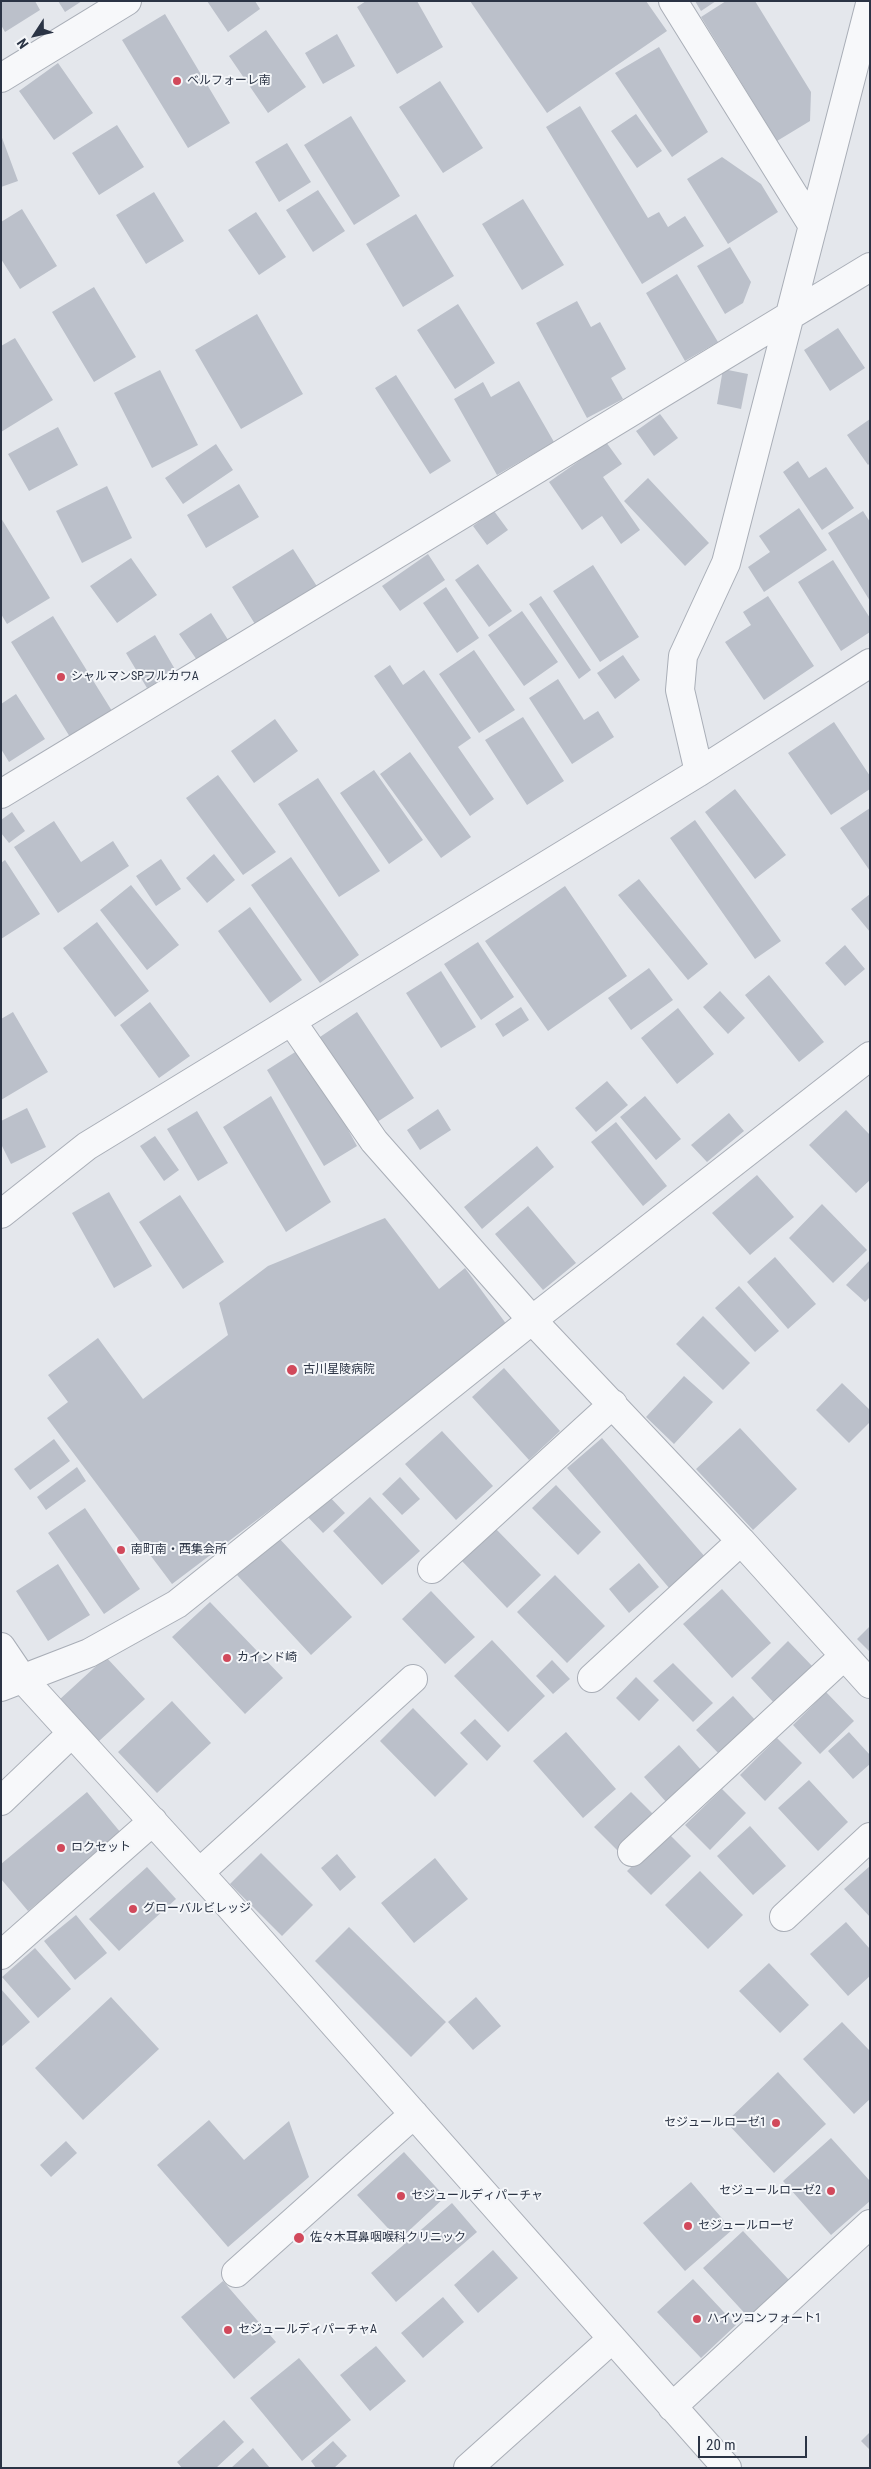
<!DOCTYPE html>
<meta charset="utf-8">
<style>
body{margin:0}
#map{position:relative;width:871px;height:2469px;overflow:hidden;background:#e4e7ec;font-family:"Roboto Condensed",sans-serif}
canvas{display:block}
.frame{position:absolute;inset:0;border:2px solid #2b3445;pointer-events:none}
.north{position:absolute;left:10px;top:10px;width:50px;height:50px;-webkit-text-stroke:4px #f4f6f9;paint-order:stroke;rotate:235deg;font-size:14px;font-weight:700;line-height:20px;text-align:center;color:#2b3445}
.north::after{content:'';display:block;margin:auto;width:18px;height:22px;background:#2b3445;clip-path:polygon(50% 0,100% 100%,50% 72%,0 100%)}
.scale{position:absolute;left:698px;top:2436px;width:109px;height:22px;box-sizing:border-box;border:2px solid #2b3445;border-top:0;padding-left:6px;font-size:15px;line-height:18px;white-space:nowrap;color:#2b3445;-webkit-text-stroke:4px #f4f6f9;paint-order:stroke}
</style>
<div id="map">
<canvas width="871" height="2469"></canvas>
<div class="frame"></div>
<div class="north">N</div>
<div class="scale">20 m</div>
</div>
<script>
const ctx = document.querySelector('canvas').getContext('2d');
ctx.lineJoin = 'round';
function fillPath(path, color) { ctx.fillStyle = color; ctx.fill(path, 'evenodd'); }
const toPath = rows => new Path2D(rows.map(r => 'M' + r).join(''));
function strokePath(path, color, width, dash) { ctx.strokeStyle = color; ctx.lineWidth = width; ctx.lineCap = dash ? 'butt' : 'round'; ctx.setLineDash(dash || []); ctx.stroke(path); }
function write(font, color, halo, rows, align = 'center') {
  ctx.font = font + ' "Roboto Condensed","Noto Sans JP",sans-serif'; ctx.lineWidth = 4; ctx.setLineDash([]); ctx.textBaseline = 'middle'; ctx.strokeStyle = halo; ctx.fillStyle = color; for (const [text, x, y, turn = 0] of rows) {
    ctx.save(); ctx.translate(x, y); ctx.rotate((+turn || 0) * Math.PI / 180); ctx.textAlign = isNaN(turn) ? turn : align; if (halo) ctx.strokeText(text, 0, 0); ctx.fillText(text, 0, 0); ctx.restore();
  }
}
fillPath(toPath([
 [1,1,35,1,40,10,5,32,1,25],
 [58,1,82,1,65,12],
 [207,1,255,1,260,9,228,32],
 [366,1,417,1,443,47,397,74,357,7],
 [470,1,646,1,667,31,547,113],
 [695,1,716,1,701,11],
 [726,1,755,1,811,92,810,121,777,141,701,17],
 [165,14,230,123,188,148,122,40],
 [266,30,306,87,268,113,229,56],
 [337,34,355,66,323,84,305,53],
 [659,47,708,132,672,157,615,73],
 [58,63,93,113,54,140,19,91],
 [440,81,483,148,443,173,399,107],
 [580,106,648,218,659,212,668,227,685,216,704,246,642,284,546,127],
 [636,114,662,151,637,168,611,131],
 [351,116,400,196,354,225,304,145],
 [117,125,144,167,99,195,72,153],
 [1,135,18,181,1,187],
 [287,143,311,182,279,202,255,162],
 [722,157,761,184,778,212,728,244,687,179],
 [318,190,345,231,313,252,286,210],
 [154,192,184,241,146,264,116,215],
 [523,199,564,265,522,290,482,224],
 [22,209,57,266,20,289,1,259,1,222],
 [256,212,286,257,259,275,228,230],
 [416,214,454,276,403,307,366,244],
 [730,247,751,282,743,303,725,314,697,266],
 [677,274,718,342,685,361,646,293],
 [94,287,136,357,94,382,52,312],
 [577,301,591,327,600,322,626,369,611,378,623,399,587,418,536,323],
 [458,304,495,363,455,389,417,330],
 [257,314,303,394,241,429,195,350],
 [838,328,865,368,830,391,804,350],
 [15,338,53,400,1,432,1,346],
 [723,369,748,374,741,409,717,404],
 [160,370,198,445,152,468,114,393],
 [396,375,451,461,430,474,375,388],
 [519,381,554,442,497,475,454,399,483,382,491,397],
 [660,414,678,438,654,456,636,431],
 [870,419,870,463,868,465,847,435],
 [58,427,78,465,29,491,8,454],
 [606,442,622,464,603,477,640,530,621,544,602,516,582,530,549,482],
 [216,444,233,470,183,504,165,478],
 [798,461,809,478,826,467,854,508,822,530,783,472],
 [648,478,709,543,685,566,624,501],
 [239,484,259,517,206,548,187,515],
 [107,486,132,538,82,563,56,511],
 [799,508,827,550,764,592,748,567,770,552,759,536],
 [494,511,508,530,487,545,473,526],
 [863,511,870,522,870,601,828,533],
 [1,518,50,598,7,624,1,614],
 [293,549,320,591,258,629,232,587],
 [428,554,445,580,400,611,382,586],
 [131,558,157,595,117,623,90,586],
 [833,560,870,618,870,632,841,651,798,582],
 [478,564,512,611,489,627,455,580],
 [593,565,639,637,600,662,553,591],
 [446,587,479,638,457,653,423,603],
 [541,596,591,670,579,679,529,604],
 [768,596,814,666,764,700,725,642,751,625,743,612],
 [522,611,558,662,524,686,488,635],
 [211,613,230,643,199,663,179,634],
 [53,616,112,711,70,737,11,642],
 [155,635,176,671,147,688,126,653],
 [474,650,515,710,479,733,439,674],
 [623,655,640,680,615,699,597,673],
 [390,665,403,685,424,670,471,738,458,747,494,799,470,816,374,676],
 [558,679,584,720,598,711,614,737,572,764,529,698],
 [16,694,45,739,9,762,1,749,1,704],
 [523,717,564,781,527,805,485,740],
 [275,719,298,751,254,783,231,751],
 [834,722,870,776,870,789,831,815,788,753],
 [410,752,471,837,441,858,380,774],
 [374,770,423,840,389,864,340,793],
 [218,775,276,852,243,875,186,798],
 [318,778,380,871,339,897,278,804],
 [735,789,786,855,755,879,705,812],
 [870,808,870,871,840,828],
 [12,812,25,831,9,843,1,833,1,820],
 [695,820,781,941,755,959,670,838],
 [54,821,81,862,113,841,129,866,58,913,14,847],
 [214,854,235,880,207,903,186,878],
 [291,857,359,955,320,983,251,885],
 [161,859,181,889,156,906,136,876],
 [5,860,40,914,1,939,1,863],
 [639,879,708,964,688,980,618,895],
 [131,885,179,945,147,970,100,910],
 [565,886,627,976,548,1031,485,941],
 [870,894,870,932,851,909],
 [250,907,302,980,270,1003,218,931],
 [97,922,149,991,115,1017,63,948],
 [478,942,514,997,481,1020,444,964],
 [845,945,865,969,845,986,825,963],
 [649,968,673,1000,631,1030,608,998],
 [441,971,476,1027,441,1048,406,993],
 [769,975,824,1042,799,1062,745,995],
 [720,991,745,1018,728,1034,703,1007],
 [150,1002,190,1056,159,1078,120,1025],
 [521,1007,529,1020,503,1037,495,1024],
 [678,1008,714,1054,677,1084,641,1038],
 [13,1012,48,1072,1,1100,1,1019],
 [357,1012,414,1098,374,1124,317,1039],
 [303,1047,357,1146,324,1166,267,1070],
 [607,1081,628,1105,596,1132,575,1108],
 [271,1096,331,1202,286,1232,223,1127],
 [645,1096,681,1139,656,1160,620,1117],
 [27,1108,46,1147,11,1164,1,1144,1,1121],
 [438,1109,451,1130,420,1150,407,1130],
 [846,1110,870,1135,870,1180,856,1193,809,1145],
 [197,1111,228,1163,198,1181,167,1129],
 [729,1113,744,1131,707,1162,691,1145],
 [616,1122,667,1186,643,1206,591,1142],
 [155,1136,179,1170,164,1181,140,1146],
 [537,1146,554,1167,482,1229,464,1207],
 [757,1175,794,1217,750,1255,712,1213],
 [109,1192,152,1266,114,1288,72,1213],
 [180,1195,224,1262,183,1289,139,1222],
 [822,1204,867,1250,833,1283,789,1238],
 [528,1206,576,1263,543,1290,495,1234],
 [385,1218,439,1289,465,1268,510,1329,172,1584,47,1418,68,1402,48,1375,98,1338,143,1399,228,1335,219,1303,268,1266],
 [775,1257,816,1304,788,1329,747,1282],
 [870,1260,870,1297,865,1302,846,1285],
 [739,1286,779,1331,755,1352,715,1308],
 [703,1316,750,1363,723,1390,676,1344],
 [504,1368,560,1431,529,1460,472,1397],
 [684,1376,713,1402,674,1444,646,1417],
 [842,1383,870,1410,870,1422,849,1443,816,1410],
 [740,1428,797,1489,753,1530,696,1469],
 [442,1431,493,1486,456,1520,405,1464],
 [602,1438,706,1558,670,1589,567,1468],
 [54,1439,70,1461,30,1490,14,1469],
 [77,1467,86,1481,46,1510,37,1497],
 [400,1477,420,1499,402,1515,382,1494],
 [556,1485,601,1532,578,1555,532,1508],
 [327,1494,345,1513,323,1533,306,1515],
 [370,1497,420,1551,382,1585,333,1531],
 [85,1508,140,1589,104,1614,48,1533],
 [495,1528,541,1575,507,1608,461,1560],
 [278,1537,352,1617,311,1655,237,1575],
 [639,1563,659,1587,629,1613,609,1589],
 [58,1564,90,1615,48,1641,16,1591],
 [555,1575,605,1626,567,1663,517,1612],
 [722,1589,771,1643,732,1678,683,1624],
 [431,1591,475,1637,445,1664,402,1619],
 [210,1602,283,1678,245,1714,172,1637],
 [870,1626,870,1652,857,1639],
 [492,1640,545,1696,508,1732,454,1676],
 [788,1641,815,1669,776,1705,751,1678],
 [106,1657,145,1699,98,1742,59,1700],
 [552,1660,570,1679,553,1694,536,1676],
 [673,1663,713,1703,693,1722,653,1681],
 [636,1677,659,1700,639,1721,616,1698],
 [826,1692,854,1721,820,1754,793,1725],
 [733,1696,757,1722,721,1756,696,1730],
 [172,1701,211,1743,157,1793,118,1752],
 [413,1708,468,1764,435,1797,380,1741],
 [475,1719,501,1746,487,1761,460,1733],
 [566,1732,616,1789,583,1818,533,1761],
 [849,1732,870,1755,870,1764,853,1779,828,1751],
 [777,1738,802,1763,765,1801,740,1775],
 [679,1745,702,1771,667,1803,644,1777],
 [809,1780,848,1822,818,1851,778,1808],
 [722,1789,746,1813,710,1850,685,1825],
 [87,1792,121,1833,28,1911,1,1879,1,1864],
 [631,1792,656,1817,619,1852,594,1827],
 [750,1826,786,1866,753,1895,717,1856],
 [667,1832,691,1856,651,1895,627,1871],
 [261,1853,313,1905,282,1936,230,1884],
 [337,1854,356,1877,340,1891,321,1868],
 [435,1858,468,1899,414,1943,381,1903],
 [870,1866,870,1917,844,1889],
 [147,1867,176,1899,119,1951,89,1919],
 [700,1871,743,1915,708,1949,665,1905],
 [76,1915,107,1953,75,1980,44,1941],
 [846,1922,870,1949,870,1976,848,1996,810,1954],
 [349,1927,446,2022,411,2057,315,1961],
 [35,1948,71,1989,38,2018,2,1977],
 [769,1963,809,2005,780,2033,739,1991],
 [1,1989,30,2022,1,2047],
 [111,1997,159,2049,83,2120,35,2068],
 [476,1997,501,2026,473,2050,448,2022],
 [842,2022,870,2051,870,2099,854,2114,803,2059],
 [778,2072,826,2124,774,2173,726,2122],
 [209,2120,244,2160,289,2121,309,2177,228,2247,157,2165],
 [831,2138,870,2181,870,2201,831,2235,783,2181],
 [66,2141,77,2153,51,2177,40,2165],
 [404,2152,445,2197,399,2240,357,2195],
 [691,2182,732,2230,685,2271,643,2223],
 [452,2203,477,2232,396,2302,371,2273],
 [743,2231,790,2281,750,2319,703,2268],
 [493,2250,518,2278,478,2313,454,2285],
 [693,2279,736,2325,701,2358,657,2312],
 [223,2281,276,2342,234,2379,181,2317],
 [443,2297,464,2322,423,2358,401,2333],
 [376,2346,406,2381,370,2411,340,2375],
 [299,2358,351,2420,302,2461,250,2398],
 [224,2420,244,2442,216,2468,182,2468,177,2462],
 [870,2432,870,2450,861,2441],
 [333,2441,347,2456,334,2468,316,2468,311,2461],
 [253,2448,270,2468,231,2468]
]), '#bbc0ca');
const minor = toPath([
 [673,1,813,226],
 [1,78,127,1],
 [699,772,680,690,683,656,726,563,870,4],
 [1,794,870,267],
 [292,1022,374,1141,532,1320,741,1541,870,1684],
 [1,1214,87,1146,699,772,870,663],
 [432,1569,613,1404],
 [1,1647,22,1678,226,1902,727,2468],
 [592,1678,741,1541],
 [1,1687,89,1653,177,1604,532,1320,870,1056],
 [1,1801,72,1733],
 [632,1852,844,1656],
 [200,1872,413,1679],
 [784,1917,870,1837],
 [1,1955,153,1821],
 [236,2273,414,2114],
 [672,2407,870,2224],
 [468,2468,612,2339]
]);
strokePath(minor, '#a9aeb7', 30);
strokePath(minor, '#f7f8fa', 28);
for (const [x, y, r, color] of [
 [177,81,5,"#d1495b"],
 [61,677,5,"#d1495b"],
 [292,1370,6,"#d1495b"],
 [121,1550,5,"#d1495b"],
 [227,1658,5,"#d1495b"],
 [61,1848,5,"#d1495b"],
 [133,1909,5,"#d1495b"],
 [776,2123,5,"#d1495b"],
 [831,2191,5,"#d1495b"],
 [401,2196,5,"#d1495b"],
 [688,2226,5,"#d1495b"],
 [299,2238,6,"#d1495b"],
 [697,2319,5,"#d1495b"],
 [228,2330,5,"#d1495b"]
]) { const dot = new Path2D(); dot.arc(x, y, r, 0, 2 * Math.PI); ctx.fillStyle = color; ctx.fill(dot); strokePath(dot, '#f4f6f9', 2); }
write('12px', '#2b3445', '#f4f6f9', [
 ["ベルフォーレ南",187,81],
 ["シャルマンSPフルカワA",71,677],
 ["古川星陵病院",303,1370],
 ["南町南・西集会所",131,1550],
 ["カインド崎",237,1658],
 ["ロクセット",71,1848],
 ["グローバルビレッジ",143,1909],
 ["セジュールローゼ1",766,2123,"right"],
 ["セジュールローゼ2",821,2191,"right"],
 ["セジュールディパーチャ",411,2196],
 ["セジュールローゼ",698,2226],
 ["佐々木耳鼻咽喉科クリニック",310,2238],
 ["ハイツコンフォート1",707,2319],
 ["セジュールディパーチャA",238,2330]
], 'left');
</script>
